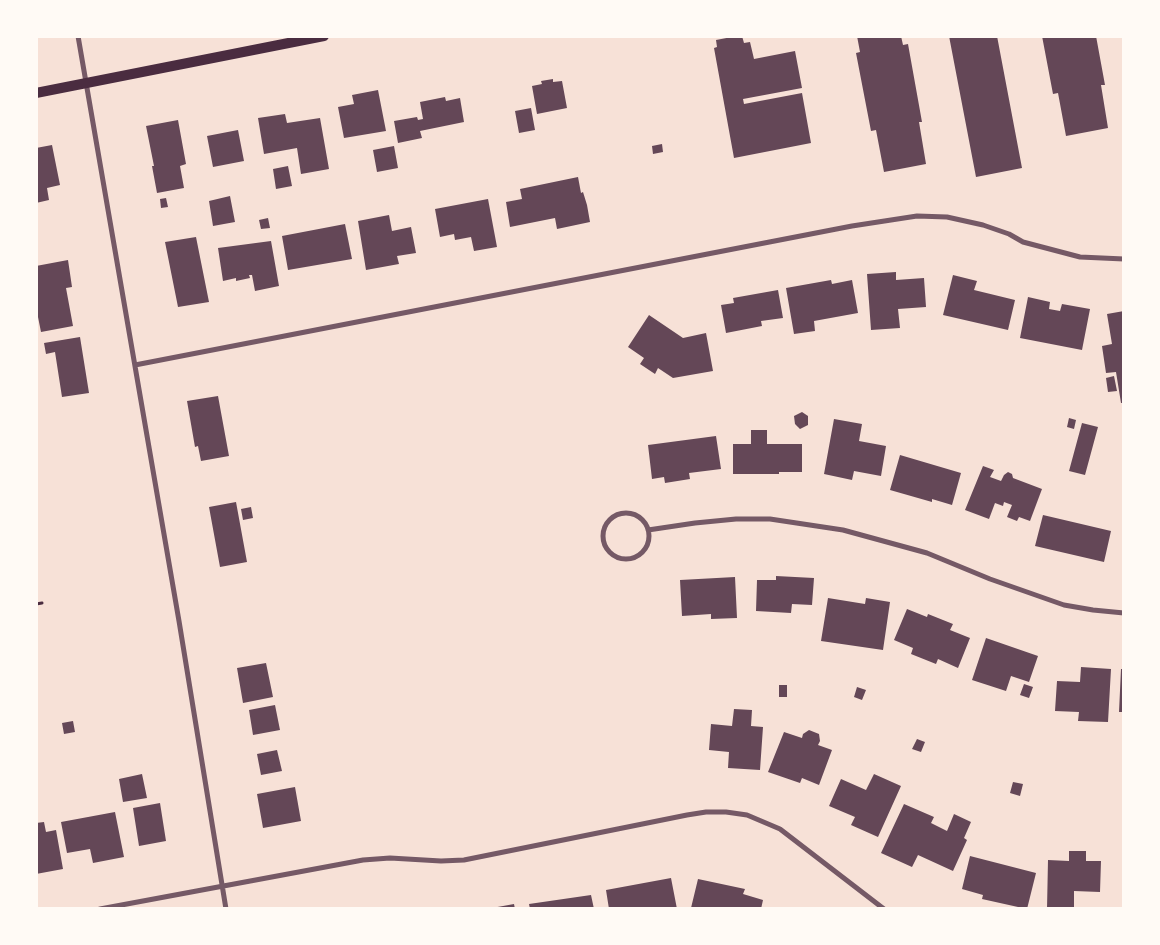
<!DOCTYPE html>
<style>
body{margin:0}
#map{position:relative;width:1160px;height:945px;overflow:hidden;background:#f7e1d7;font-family:"PT Sans",sans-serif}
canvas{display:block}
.frame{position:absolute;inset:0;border:38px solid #fffaf5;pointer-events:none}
</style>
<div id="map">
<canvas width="1160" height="945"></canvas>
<div class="frame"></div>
</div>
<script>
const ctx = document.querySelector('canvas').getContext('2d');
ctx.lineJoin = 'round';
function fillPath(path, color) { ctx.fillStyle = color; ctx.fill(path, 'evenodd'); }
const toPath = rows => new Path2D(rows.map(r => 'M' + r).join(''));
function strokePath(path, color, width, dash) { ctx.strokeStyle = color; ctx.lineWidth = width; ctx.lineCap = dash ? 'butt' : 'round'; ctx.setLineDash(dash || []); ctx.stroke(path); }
fillPath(toPath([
 [737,36,742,36,744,43,750,42,754,59,795,51,802,88,743,99,744,104,802,93,811,143,734,158,714,48,717,47,716,40],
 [857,36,901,36,903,45,908,44,922,122,919,122,926,164,884,172,876,130,871,131,856,53,860,52],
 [949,36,997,36,1022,168,976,177],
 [1042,36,1096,36,1105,85,1101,85,1108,128,1066,136,1058,93,1053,94],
 [553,79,553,82,562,81,567,108,537,114,532,86,542,84,541,81],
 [378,90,386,131,344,138,338,107,354,104,352,95],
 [445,97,446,101,460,98,464,122,420,131,422,138,398,143,394,121,417,117,418,120,423,119,420,102],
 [531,108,535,130,519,133,515,111],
 [285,114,287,123,320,118,329,169,301,174,297,148,264,154,258,118],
 [178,120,186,164,180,166,184,188,157,193,152,166,154,166,146,126],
 [238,130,244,161,213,167,207,136],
 [662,144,663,152,653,154,652,146],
 [52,145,60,185,47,188,49,200,36,203,36,148],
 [394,146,398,168,377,172,373,150],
 [288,166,292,186,276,189,273,169],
 [578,177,581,193,583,192,587,205,590,222,557,229,555,218,510,227,506,202,522,199,520,189],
 [230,196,235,222,213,226,209,201],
 [166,198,168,207,161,208,160,199],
 [488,199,497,247,474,251,471,237,455,240,454,234,440,237,435,209],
 [389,215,392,231,411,227,416,253,397,256,399,264,366,270,358,221],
 [268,218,270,228,261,229,259,220],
 [345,224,352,259,288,270,282,236],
 [196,237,209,302,178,307,165,242],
 [271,241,279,286,255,291,252,275,249,275,250,278,236,281,236,278,223,281,218,248],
 [68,260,72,287,66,288,73,326,41,332,36,307,36,266],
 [896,272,896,280,924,278,926,307,898,309,900,328,871,330,867,274],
 [953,275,977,281,974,290,1015,300,1008,330,943,315],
 [831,280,832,284,852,280,858,313,814,321,815,331,794,334,786,288],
 [778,290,783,318,761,321,762,326,726,333,721,305,734,303,733,298],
 [1028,297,1050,302,1049,309,1060,311,1062,304,1090,309,1082,350,1020,338],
 [1124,311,1124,403,1121,403,1116,372,1106,373,1102,346,1112,344,1107,314],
 [649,315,683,338,706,333,713,371,673,378,658,368,655,374,640,364,644,358,628,347],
 [80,337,89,393,62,397,55,352,46,354,44,343],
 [1114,376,1117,391,1108,392,1106,378],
 [218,396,229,456,201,461,198,446,195,447,187,401],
 [802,412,808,416,808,425,800,429,795,424,794,416],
 [1069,418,1076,420,1074,429,1067,427],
 [834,419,862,424,859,441,886,446,881,476,854,471,852,480,824,474],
 [1082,423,1098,427,1085,475,1069,471],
 [751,430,767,430,767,444,802,444,802,472,779,472,779,474,733,474,733,444,751,444],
 [716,436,721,469,689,473,690,479,665,483,664,477,652,479,648,445],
 [900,455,961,473,952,505,932,499,932,502,890,490],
 [983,466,994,470,990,477,1001,481,1004,475,1008,472,1012,474,1013,478,1042,489,1030,521,1019,517,1017,521,1007,517,1012,505,1004,502,1003,506,995,503,989,519,965,510],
 [236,502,247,562,220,567,209,507],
 [251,507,253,518,243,520,241,509],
 [1043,515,1111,531,1104,562,1035,546],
 [776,576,814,578,812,605,792,604,791,613,756,611,757,580,776,580],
 [735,577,737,618,711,619,711,614,682,616,680,580],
 [828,598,865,604,866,598,890,602,883,650,821,641],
 [907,609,927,617,928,614,953,624,950,630,970,638,958,668,938,659,936,664,911,654,913,648,894,640],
 [986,638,1038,656,1029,682,1011,676,1006,691,972,680],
 [266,663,273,697,243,703,237,668],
 [1081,667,1111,669,1108,722,1078,721,1079,712,1055,711,1057,681,1080,682],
 [1121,669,1124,669,1124,712,1119,712],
 [1024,684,1033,687,1029,698,1020,695],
 [779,685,787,685,787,697,779,697],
 [857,687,866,690,862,700,854,697],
 [275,705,280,730,253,735,249,710],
 [734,709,752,710,751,726,763,727,760,770,728,768,729,752,709,750,711,724,732,726],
 [73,721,75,732,64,734,62,723],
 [809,730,819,734,820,741,818,745,832,750,819,785,802,778,800,783,768,772,784,732,802,738,803,734],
 [917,739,925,742,921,752,912,749],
 [277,750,282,771,261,775,257,754],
 [142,774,147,798,123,802,119,779],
 [874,774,901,786,878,837,851,825,855,817,829,806,841,779,866,790],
 [1013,782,1023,784,1020,796,1010,793],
 [295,787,301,821,263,828,257,794],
 [160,803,166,841,139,846,133,808],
 [904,804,934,817,931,823,947,831,954,814,971,822,964,838,967,840,953,871,918,855,912,867,881,853],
 [115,812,124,857,93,863,90,849,67,853,61,822],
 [44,822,46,832,56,830,63,869,36,874,36,823],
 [1069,851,1086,851,1086,861,1101,861,1100,892,1074,891,1074,909,1047,909,1048,860,1069,861],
 [970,856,1036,873,1027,909,982,899,983,895,962,889],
 [671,878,677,909,609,909,606,890],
 [698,879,745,889,743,894,763,900,761,909,691,908],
 [591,895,594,909,530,909,529,904],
 [514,904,515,909,493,909,492,908]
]), '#644757');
strokePath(toPath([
 [36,604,42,603]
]), '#4a2c40', 3);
strokePath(toPath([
 [78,36,179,621,226,909],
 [135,365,852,226,917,216,947,217,983,225,1009,234,1023,242,1080,257,1124,259],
 '603 536a23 23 0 1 1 46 0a23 23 0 1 1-46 0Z',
 [648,530,695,523,736,519,770,519,843,530,927,553,990,579,1064,605,1093,610,1124,613],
 [100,909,363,860,390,858,441,861,464,860,687,815,706,812,726,812,747,815,780,829,884,909]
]), '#755966', 5);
strokePath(toPath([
 [36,93,324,36]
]), '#4a2c40', 10);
</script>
